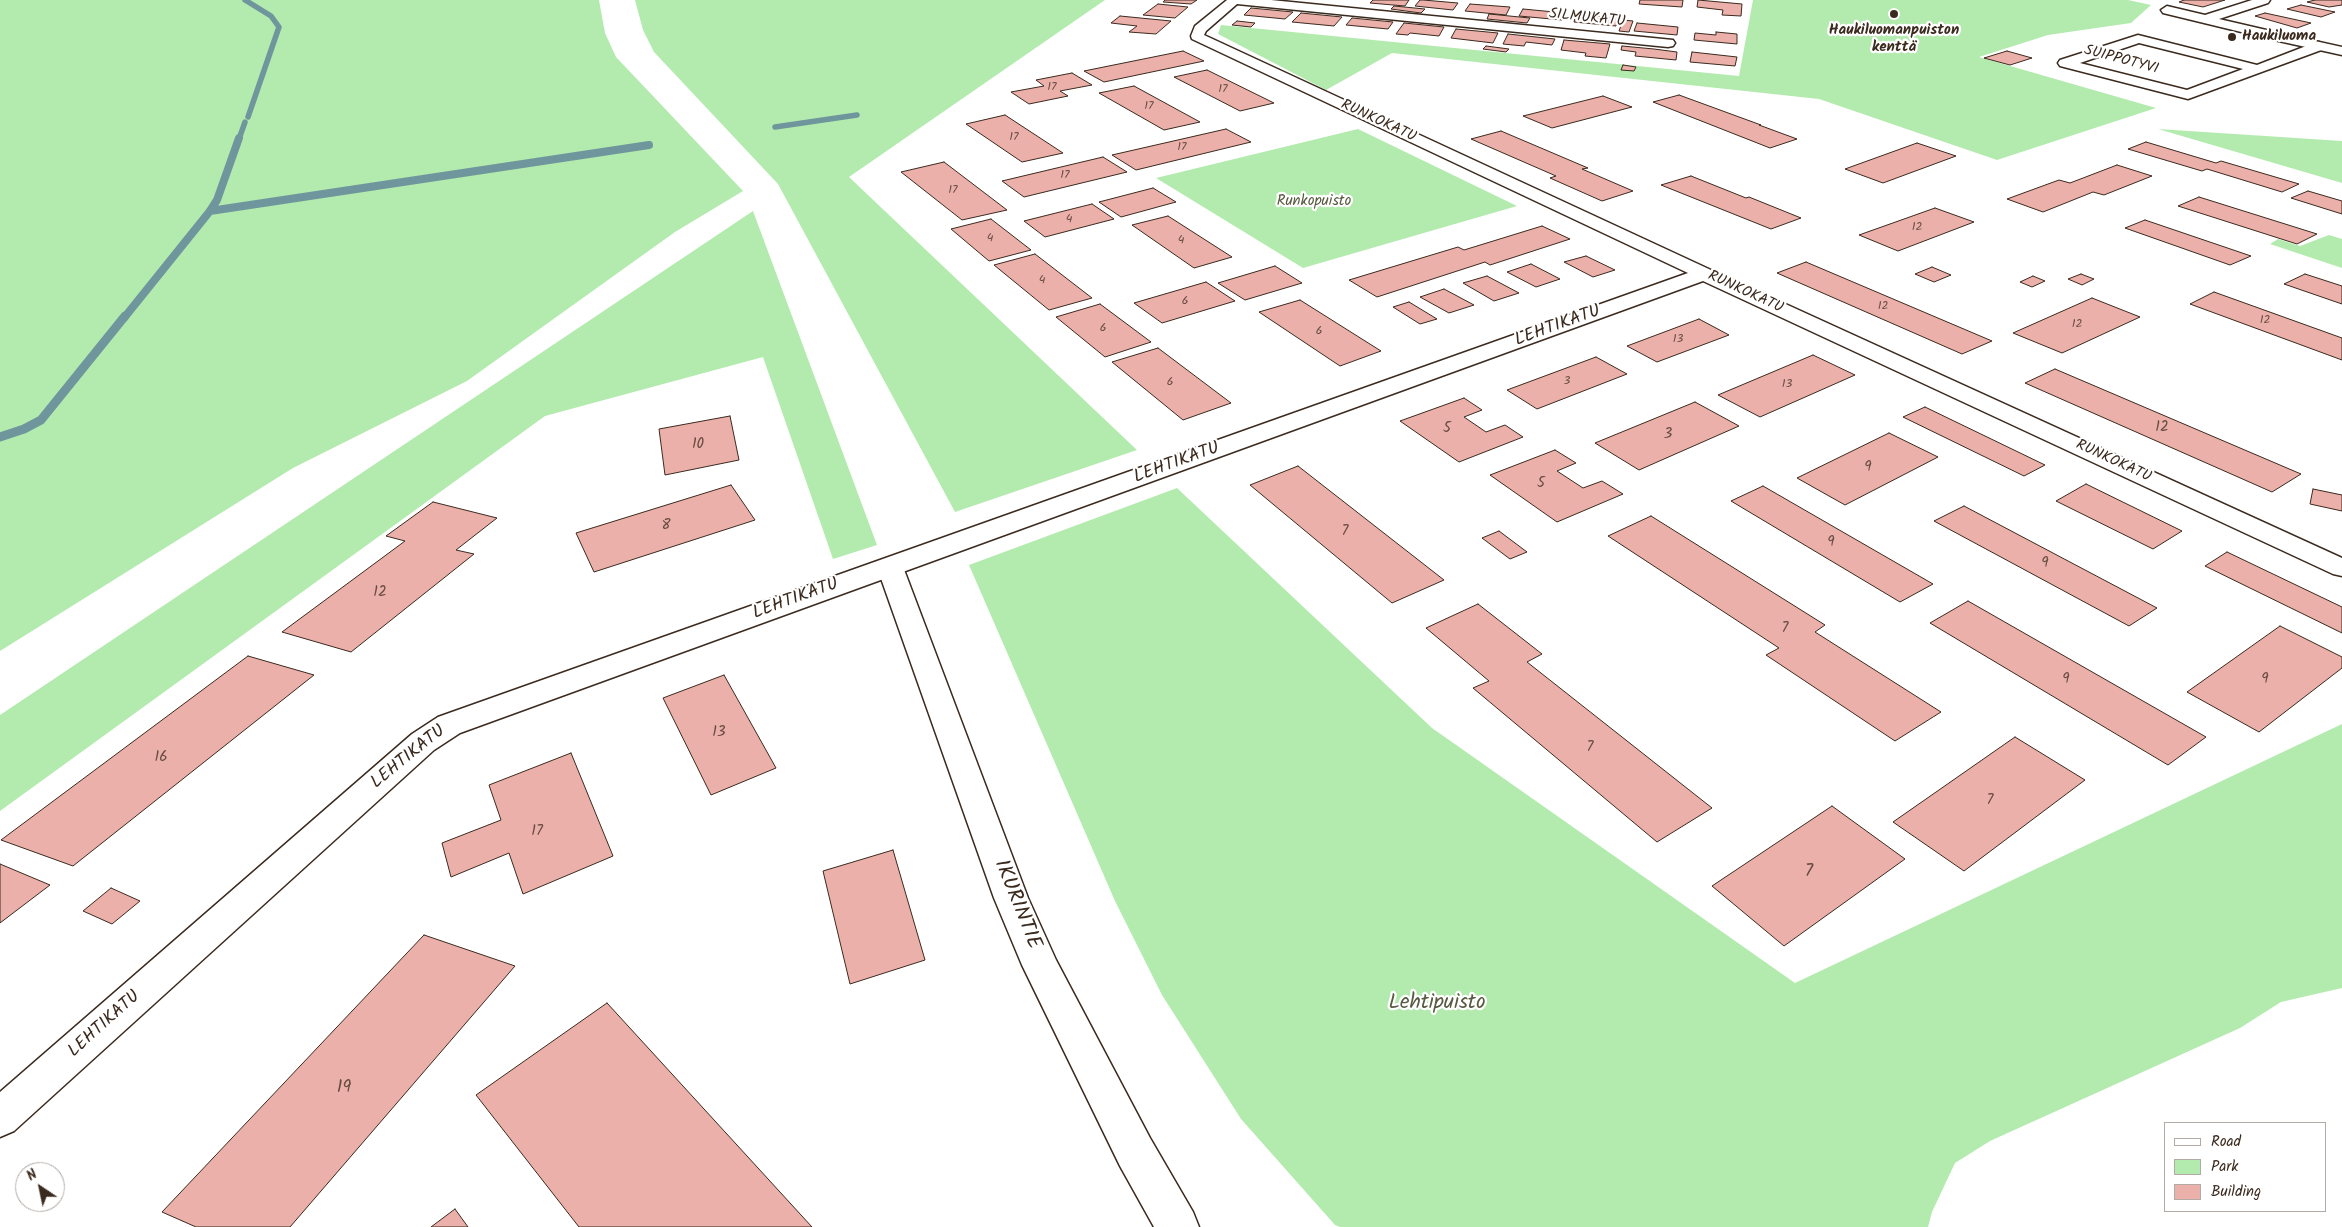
<!DOCTYPE html>
<meta charset="utf-8">
<style>
body{margin:0}
#map{position:relative;width:2342px;height:1227px;overflow:hidden;background:#fff;font-family:Kalam,sans-serif}
canvas{display:block}
.legend{position:absolute;left:2164px;top:1122px;width:162px;height:90px;box-sizing:border-box;background:#fff;border:1px solid #b1aaa5;margin:0;padding:6px 9px;list-style:none;font-size:15px;color:#3b2a1e}
.legend li{display:flex;align-items:center;gap:10px;height:25px}
.legend b{width:25px;border:1px solid #b1aaa5}
.north{position:absolute;left:15px;top:1162px;width:50px;height:50px;box-sizing:border-box;background:#fff;border:1px solid #b1aaa5;border-radius:50%;rotate:326deg;font-size:14px;font-weight:700;line-height:20px;text-align:center;color:#3b2a1e}
.north::after{content:'';display:block;margin:auto;width:18px;height:22px;background:#3b2a1e;clip-path:polygon(50% 0,100% 100%,50% 72%,0 100%)}
</style>
<div id="map">
<canvas width="2342" height="1227"></canvas>
<ul class="legend">
<li><b style="height:6px;background:#fff"></b>Road</li>
<li><b style="height:14px;background:#b3ebae"></b>Park</li>
<li><b style="height:14px;background:#ebb0aa"></b>Building</li>
</ul>
<div class="north">N</div>
</div>
<script>
const ctx = document.querySelector('canvas').getContext('2d');
ctx.lineJoin = 'round';
function fillPath(path, color) { ctx.fillStyle = color; ctx.fill(path, 'evenodd'); }
const toPath = rows => new Path2D(rows.map(r => 'M' + r).join(''));
function strokePath(path, color, width, dash) { ctx.strokeStyle = color; ctx.lineWidth = width; ctx.lineCap = dash ? 'butt' : 'round'; ctx.setLineDash(dash || []); ctx.stroke(path); }
function write(font, color, halo, rows, align = 'center') {
  ctx.font = font + ' Kalam,sans-serif'; ctx.lineWidth = 4.5; ctx.setLineDash([]); ctx.textBaseline = 'middle'; ctx.strokeStyle = halo; ctx.fillStyle = color; for (const [text, x, y, turn = 0] of rows) {
    ctx.save(); ctx.translate(x, y); ctx.rotate((+turn || 0) * Math.PI / 180); ctx.textAlign = isNaN(turn) ? turn : align; if (halo) ctx.strokeText(text, 0, 0); ctx.fillText(text, 0, 0); ctx.restore();
  }
}
fillPath(toPath([
 [0,0,599,0,605,33,616,57,743,191,675,232,467,381,293,468,0,651],
 [635,0,1105,0,849,177,1137,450,955,512,778,184,654,52,643,30],
 [1753,0,2128,0,2151,5,2131,23,2048,35,1979,57,2156,108,1997,160,1819,99,1392,53,1326,90,1218,34,1221,25,1739,76],
 [1358,129,1517,206,1303,268,1156,178],
 [2158,129,2342,141,2342,183],
 [753,211,877,545,833,559,763,357,545,416,0,811,0,715],
 [2329,235,2342,239,2342,268,2270,244,2278,239,2300,246],
 [1177,488,1432,728,1795,983,2342,724,2342,988,2281,1002,2240,1028,1990,1141,1955,1163,1932,1212,1928,1227,1340,1227,1335,1225,1241,1119,1162,995,1115,901,969,565]
]), '#b3ebae');
strokePath(toPath([
 [245,0,271,16,279,27,248,117],
 [775,127,857,115],
 [239,139,245,122]
]), '#6f969d', 5.5);
strokePath(toPath([
 [210,211,649,145],
 [124,318,210,211,217,200,239,138]
]), '#6f969d', 8);
strokePath(toPath([
 [0,437,24,429,41,420,125,316]
]), '#6f969d', 9);
const building = toPath([
 [1165,0,1197,0,1191,4,1163,2,1165,0],
 [1373,0,1409,0,1405,6,1370,3,1373,0],
 [1420,0,1423,0,1458,3,1453,10,1415,6,1420,0],
 [1640,0,1683,0,1682,7,1639,4,1640,0],
 [1698,0,1742,4,1741,16,1722,15,1723,10,1697,7,1698,0],
 [2184,0,2225,0,2203,7,2179,2,2184,0],
 [2315,0,2342,0,2342,5,2329,7,2307,2,2315,0],
 [1158,4,1188,7,1175,18,1143,15,1158,4],
 [1470,4,1510,7,1506,15,1465,11,1470,4],
 [2301,5,2335,12,2321,17,2287,9,2301,5],
 [1394,6,1425,9,1421,13,1391,9,1394,6],
 [1251,8,1293,12,1285,19,1244,15,1251,8],
 [1523,9,1565,13,1562,20,1519,16,1523,9],
 [1301,13,1342,17,1334,26,1292,22,1301,13],
 [2265,13,2311,23,2297,28,2255,16,2265,13],
 [1489,14,1530,18,1527,23,1487,19,1489,14],
 [1576,14,1618,18,1616,26,1574,22,1576,14],
 [1120,16,1171,21,1156,34,1129,32,1137,26,1111,23,1120,16],
 [1352,18,1393,22,1388,29,1346,25,1352,18],
 [1623,20,1633,21,1629,32,1619,31,1623,20],
 [1237,21,1255,23,1251,27,1232,25,1237,21],
 [1404,23,1444,27,1439,36,1410,33,1408,35,1396,34,1404,23],
 [1637,23,1678,27,1677,35,1634,31,1637,23],
 [1456,29,1498,33,1493,43,1451,38,1456,29],
 [1716,32,1737,34,1737,44,1694,40,1695,33,1716,35,1716,32],
 [1508,34,1555,39,1552,45,1526,42,1524,46,1503,44,1508,34],
 [1564,40,1610,44,1606,58,1585,56,1586,53,1561,50,1564,40],
 [1486,46,1509,49,1506,52,1483,49,1486,46],
 [1622,46,1654,49,1677,52,1676,60,1635,56,1636,52,1621,50,1622,46],
 [1183,51,1204,61,1104,82,1084,71,1183,51],
 [2007,51,2032,58,2010,65,1984,58,2007,51],
 [1692,52,1737,57,1735,66,1690,62,1692,52],
 [1623,65,1636,67,1634,71,1621,70,1623,65],
 [1207,70,1274,103,1240,111,1174,77,1207,70],
 [1072,73,1092,85,1060,91,1068,96,1029,104,1011,92,1044,86,1036,80,1072,73],
 [1134,86,1200,122,1164,130,1099,93,1134,86],
 [1679,95,1761,125,1759,125,1797,139,1770,148,1653,102,1679,95],
 [1603,96,1632,107,1552,128,1523,116,1603,96],
 [1005,115,1063,153,1022,162,966,124,1005,115],
 [1226,129,1251,142,1136,170,1112,155,1226,129],
 [1501,131,1588,168,1582,169,1633,191,1602,201,1550,178,1556,176,1471,139,1501,131],
 [2146,142,2216,163,2221,161,2299,184,2282,192,2207,169,2202,171,2128,149,2146,142],
 [1917,143,1956,156,1883,183,1845,169,1917,143],
 [1103,157,1127,172,1024,197,1002,181,1103,157],
 [944,162,1007,210,962,220,901,172,944,162],
 [2117,165,2152,176,2104,195,2093,192,2043,212,2007,199,2059,180,2070,183,2117,165],
 [1691,176,1746,198,1749,197,1801,218,1771,229,1661,185,1691,176],
 [1153,188,1176,202,1121,217,1099,202,1153,188],
 [2308,191,2342,201,2342,214,2291,198,2308,191],
 [2199,197,2317,234,2297,244,2178,206,2199,197],
 [1092,204,1114,219,1045,237,1024,221,1092,204],
 [1935,208,1974,222,1898,251,1859,235,1935,208],
 [1168,216,1232,257,1194,268,1132,225,1168,216],
 [991,219,1031,250,989,261,951,229,991,219],
 [2145,220,2251,256,2230,265,2125,228,2145,220],
 [1542,226,1570,239,1490,265,1485,262,1377,297,1349,280,1458,247,1464,250,1542,226],
 [1035,254,1092,298,1049,310,994,265,1035,254],
 [1586,256,1615,270,1593,277,1564,262,1586,256],
 [1806,262,1992,341,1962,354,1777,273,1806,262],
 [1531,264,1560,279,1536,287,1507,272,1531,264],
 [1275,266,1302,283,1245,300,1218,283,1275,266],
 [1932,267,1951,275,1934,282,1915,274,1932,267],
 [2081,274,2094,279,2082,285,2068,279,2081,274],
 [2305,274,2342,286,2342,304,2284,284,2305,274],
 [1487,276,1519,293,1494,301,1463,283,1487,276],
 [2033,276,2045,281,2032,287,2020,282,2033,276],
 [1206,282,1235,301,1162,323,1134,303,1206,282],
 [1444,289,1474,305,1449,313,1420,297,1444,289],
 [2214,292,2342,338,2342,360,2190,304,2214,292],
 [2092,298,2140,317,2062,353,2013,333,2092,298],
 [1300,300,1381,351,1340,366,1259,312,1300,300],
 [1409,302,1437,319,1420,324,1393,307,1409,302],
 [1100,304,1151,342,1105,357,1056,317,1100,304],
 [1699,319,1729,335,1657,362,1627,346,1699,319],
 [1158,348,1231,403,1183,420,1112,362,1158,348],
 [1813,355,1855,375,1760,417,1718,395,1813,355],
 [1596,357,1627,374,1537,409,1507,390,1596,357],
 [2055,369,2301,474,2272,492,2025,383,2055,369],
 [1464,398,1482,410,1464,417,1486,432,1505,425,1523,437,1459,462,1400,421,1464,398],
 [1695,402,1739,426,1639,470,1595,443,1695,402],
 [1925,407,2045,465,2024,476,1903,417,1925,407],
 [730,416,739,460,665,475,659,429,730,416],
 [1889,433,1938,457,1845,505,1797,478,1889,433],
 [1555,450,1576,463,1557,471,1583,488,1602,481,1623,494,1557,522,1490,475,1555,450],
 [1298,466,1444,580,1392,603,1250,485,1298,466],
 [2086,484,2182,531,2153,549,2056,501,2086,484],
 [731,485,755,520,594,572,576,533,731,485],
 [1763,486,1933,584,1900,602,1731,501,1763,486],
 [2313,489,2342,495,2342,511,2310,504,2313,489],
 [433,502,497,518,456,550,474,554,351,652,282,632,405,541,386,536,433,502],
 [1964,506,2157,608,2129,626,1934,521,1964,506],
 [1651,516,1825,625,1815,632,1941,712,1895,741,1766,655,1779,648,1608,536,1651,516],
 [1499,531,1527,552,1510,559,1482,538,1499,531],
 [2227,552,2342,607,2342,633,2205,566,2227,552],
 [1968,601,2206,737,2168,765,1930,623,1968,601],
 [1478,604,1542,654,1527,662,1712,808,1657,842,1473,688,1489,681,1426,628,1478,604],
 [2280,626,2342,657,2342,668,2259,732,2187,692,2280,626],
 [248,656,314,675,73,866,1,840,248,656],
 [724,675,776,768,711,795,663,698,724,675],
 [2015,737,2085,780,1964,871,1893,822,2015,737],
 [571,753,613,856,523,894,509,853,451,877,442,843,501,820,489,785,571,753],
 [1832,806,1905,859,1784,946,1712,886,1832,806],
 [893,850,925,960,850,984,823,871,893,850],
 [0,864,50,885,0,923,0,864],
 [111,888,140,901,112,924,83,911,111,888],
 [424,935,515,966,290,1227,196,1227,162,1212,424,935],
 [607,1003,812,1227,579,1227,476,1095,607,1003],
 [455,1209,468,1227,431,1227,455,1209]
]);
fillPath(building, '#ebb0aa');
strokePath(building, '#3b2a1e', 1);
const street = toPath([
 [1227,0,1271,0,1673,40,1675,43,1673,46,1668,47,1237,4,1206,31,1204,35,1711,270,2342,558,2342,576,2333,574,1703,281,460,733,434,750,14,1131,0,1137,0,1092,412,734,438,717,1688,273,1192,39,1191,36,1195,26,1227,0],
 [2252,0,2270,0,2268,3,2219,19,2275,32,2276,35,2275,38,2270,39,2163,13,2161,10,2167,6,2205,15,2252,0],
 [2138,35,2257,65,2314,43,2319,42,2326,46,2324,49,2188,99,2060,66,2058,63,2060,60,2138,35],
 [2139,43,2243,69,2187,90,2080,63,2139,43]
]);
const secondary = toPath([
 [2270,31,2342,47,2342,55,2265,38,2264,35,2270,31],
 [890,559,899,561,903,567,1028,898,1056,960,1150,1138,1193,1212,1199,1227,1154,1227,1120,1166,1022,965,994,898,877,567,881,561,890,559]
]);
strokePath(street, '#3b2a1e', 3);
strokePath(secondary, '#3b2a1e', 3);
fillPath(street, '#fff');
fillPath(secondary, '#fff');
for (const [x, y, r, color] of [
 [1894,14,5,"#3b2a1e"],
 [2232,37,5,"#3b2a1e"]
]) { const dot = new Path2D(); dot.arc(x, y, r, 0, 2 * Math.PI); ctx.fillStyle = color; ctx.fill(dot); strokePath(dot, '#fff', 2); }
write('12px', '#674c41', null, [
 ["17",1052,88],
 ["17",1223,90],
 ["17",1149,107],
 ["17",1014,138],
 ["17",1182,148],
 ["17",1065,176],
 ["17",953,191],
 ["4",1069,220],
 ["12",1917,228],
 ["4",990,239],
 ["4",1181,241],
 ["4",1042,281],
 ["6",1185,302],
 ["12",1883,307],
 ["12",2265,321],
 ["12",2077,325],
 ["6",1103,329],
 ["6",1319,332],
 ["13",1678,340],
 ["3",1567,382],
 ["6",1170,383],
 ["13",1787,385]
]);
write('15px', '#3b2a1e', '#fff', [
 ["SILMUKATU",1587,19,6],
 ["SUIPPOTYVI",2121,61,15],
 ["RUNKOKATU",1378,122,25],
 ["RUNKOKATU",1745,293,25],
 ["RUNKOKATU",2113,462,25]
]);
write('bold 15px', '#3b2a1e', '#fff', [
 ["Haukiluomanpuiston",1894,31],
 ["kenttä",1894,48],
 ["Haukiluoma",2242,37,"left"]
]);
write('15px', '#595a42', '#fff', [
 ["Runkopuisto",1314,202]
]);
write('15px', '#674c41', null, [
 ["12",2162,428],
 ["5",1447,429],
 ["3",1668,435],
 ["10",698,445],
 ["9",1868,468],
 ["5",1541,484],
 ["8",666,526],
 ["7",1345,532],
 ["9",1831,543],
 ["9",2045,564],
 ["12",380,593],
 ["7",1785,629],
 ["9",2066,680],
 ["9",2265,680],
 ["13",719,733],
 ["7",1590,748],
 ["16",161,758],
 ["7",1990,801],
 ["17",537,832]
]);
write('18px', '#3b2a1e', '#fff', [
 ["LEHTIKATU",1558,327,-20],
 ["LEHTIKATU",1177,464,-20],
 ["LEHTIKATU",796,600,-20],
 ["LEHTIKATU",409,758,-39],
 ["LEHTIKATU",105,1025,-42]
]);
write('18px', '#674c41', null, [
 ["7",1809,873],
 ["19",344,1089]
]);
write('21px', '#3b2a1e', '#fff', [
 ["IKURINTIE",1016,905,68]
]);
write('21px', '#595a42', '#fff', [
 ["Lehtipuisto",1437,1004]
]);
</script>
